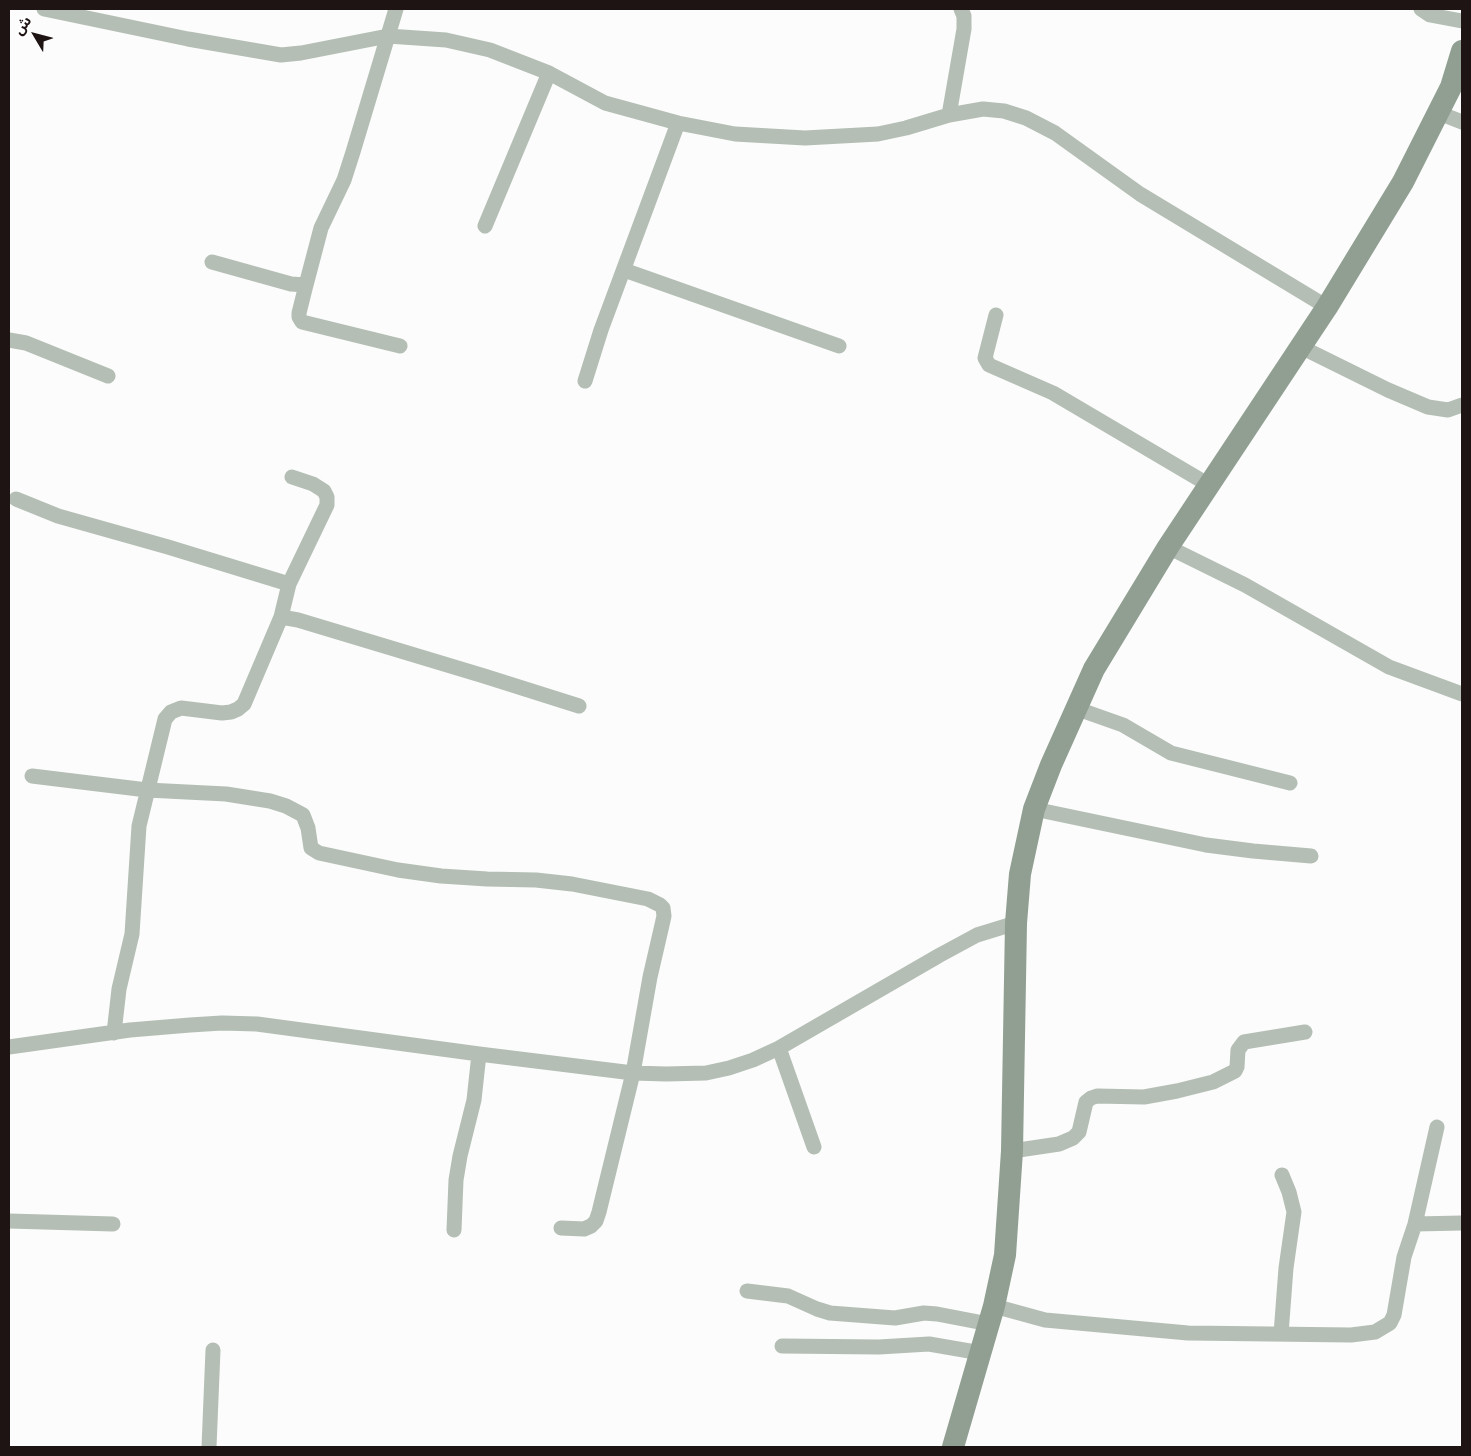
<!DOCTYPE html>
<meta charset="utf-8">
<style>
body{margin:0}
#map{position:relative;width:1471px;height:1456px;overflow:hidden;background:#fbfcfb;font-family:"Alegreya Sans","Noto Sans Arabic",sans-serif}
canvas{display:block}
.frame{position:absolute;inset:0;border:10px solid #1f1414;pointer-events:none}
.north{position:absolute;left:10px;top:10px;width:50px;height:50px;-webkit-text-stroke:4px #fff;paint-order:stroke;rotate:307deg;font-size:14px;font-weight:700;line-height:20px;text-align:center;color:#1f1414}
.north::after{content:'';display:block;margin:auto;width:18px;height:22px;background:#1f1414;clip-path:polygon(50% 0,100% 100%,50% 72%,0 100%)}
</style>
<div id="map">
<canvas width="1471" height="1456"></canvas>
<div class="frame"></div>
<div class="north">ش</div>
</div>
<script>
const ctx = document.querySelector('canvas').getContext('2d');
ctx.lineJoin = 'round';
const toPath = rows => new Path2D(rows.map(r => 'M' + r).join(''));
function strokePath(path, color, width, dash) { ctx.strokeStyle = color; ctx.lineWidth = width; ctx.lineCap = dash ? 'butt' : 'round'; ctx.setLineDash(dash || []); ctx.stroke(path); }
strokePath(toPath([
 [44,9,188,39,281,55,301,53,388,36,446,40,490,50,549,73,605,103,678,123,735,134,805,138,878,134,906,128,949,115,983,109,1004,111,1026,118,1055,133,1140,194,1327,307],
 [1421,9,1430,15,1462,21],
 [1439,113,1462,122],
 [949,115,964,29,964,16,961,9],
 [485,226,549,73],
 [212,262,291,284,306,285,321,228,344,180,353,152,396,9],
 [624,270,839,346],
 [306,285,299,313,299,317,302,322,400,346],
 [996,315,985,358,989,365,1053,393,1209,485],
 [9,340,26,343,108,376],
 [1301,347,1388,390,1428,407,1448,410,1462,405],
 [585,381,601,330,678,123],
 [16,499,58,516,168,547,289,584,281,617],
 [1168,547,1245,585,1389,667,1462,694],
 [289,584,327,505,327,497,324,491,313,484,292,477],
 [1075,708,1123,725,1171,753,1290,783],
 [32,776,147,790,226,794,270,801,286,806,303,815,308,828,311,848,319,853,398,870,441,876,487,879,536,880,572,884,648,899,660,905,663,908,664,916,662,925,650,977,633,1073,599,1212,596,1221,591,1226,584,1229,561,1228],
 [1034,809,1206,845,1253,851,1311,856],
 [114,1033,119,989,132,934,139,826,165,719,171,712,181,708,222,713,231,712,238,709,244,704,281,617,298,620,484,676,579,706],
 [9,1047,130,1030,190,1025,222,1023,257,1024,479,1054,633,1073,666,1074,706,1073,729,1068,753,1060,779,1048,940,955,977,935,1016,923],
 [779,1048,814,1147],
 [1012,1151,1059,1144,1073,1138,1079,1132,1086,1102,1091,1098,1097,1096,1144,1097,1177,1091,1213,1082,1235,1071,1237,1067,1238,1050,1244,1042,1305,1032],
 [9,1221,113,1224],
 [1415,1224,1462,1223],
 [454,1230,456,1180,460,1156,474,1100,479,1054],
 [747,1291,788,1296,817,1309,830,1313,895,1318,924,1313,937,1314,989,1324],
 [994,1306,1045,1320,1188,1333,1351,1335,1375,1332,1390,1323,1394,1315,1404,1257,1415,1224,1437,1127],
 [1281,1334,1286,1268,1294,1212,1289,1192,1282,1175],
 [782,1346,879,1347,929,1344,981,1353],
 [209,1447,213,1350]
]), '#b4beb5', 15);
strokePath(toPath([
 [953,1447,994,1306,1005,1255,1012,1151,1016,923,1020,874,1034,809,1051,765,1094,669,1168,547,1327,307,1403,182,1451,87,1462,51]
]), '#919f92', 22);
</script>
